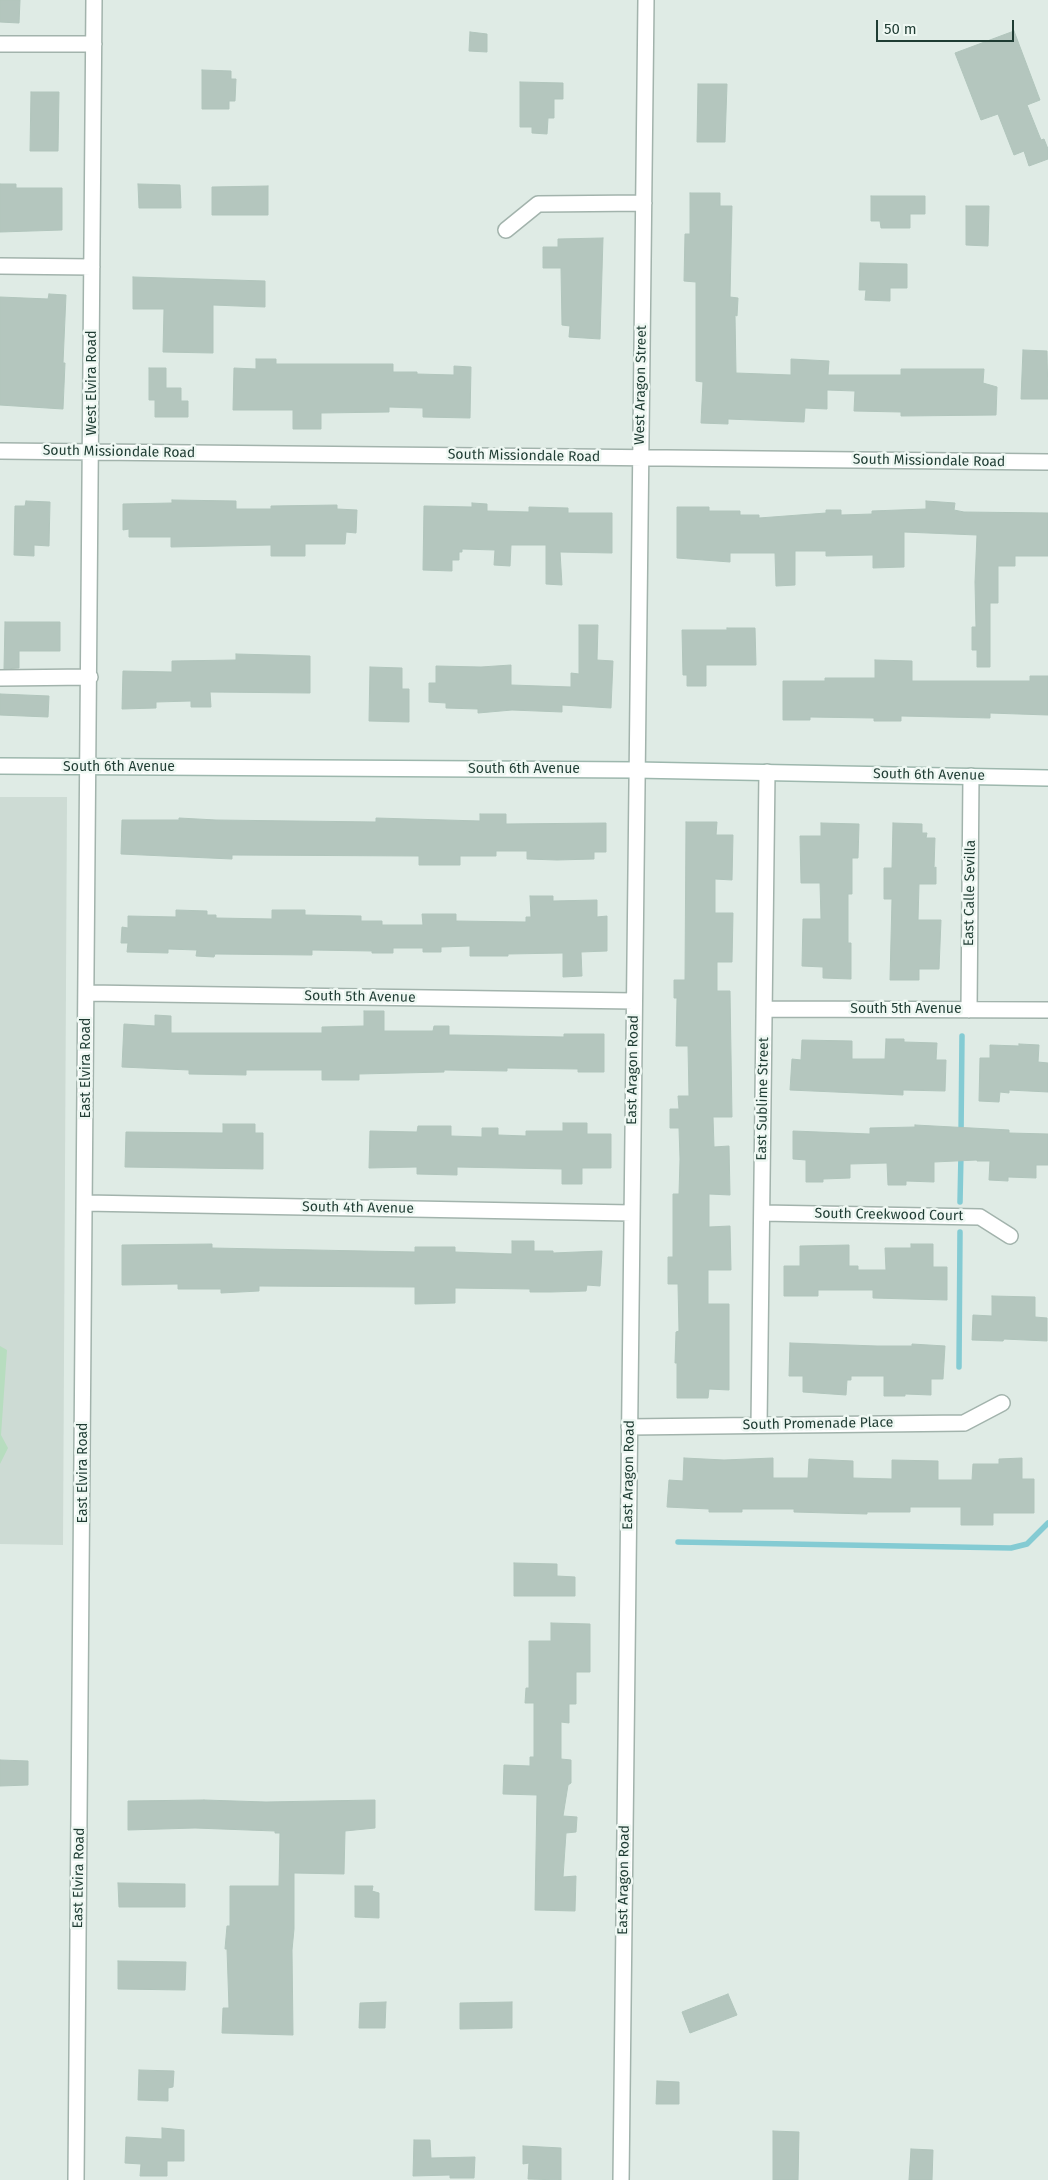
<!DOCTYPE html>
<style>
body{margin:0}
#map{position:relative;width:1048px;height:2180px;overflow:hidden;background:#dfebe5;font-family:"Fira Sans",sans-serif}
canvas{display:block}
.scale{position:absolute;left:876px;top:20px;width:138px;height:22px;box-sizing:border-box;border:2px solid #1f3c33;border-top:0;padding-left:6px;font-size:15px;line-height:18px;white-space:nowrap;color:#1f3c33;-webkit-text-stroke:4px #eff8f3;paint-order:stroke}
</style>
<div id="map">
<canvas width="1048" height="2180"></canvas>
<div class="scale">50 m</div>
</div>
<script>
const ctx = document.querySelector('canvas').getContext('2d');
ctx.lineJoin = 'round';
function fillPath(path, color) { ctx.fillStyle = color; ctx.fill(path, 'evenodd'); }
const toPath = rows => new Path2D(rows.map(r => 'M' + r).join(''));
function strokePath(path, color, width, dash) { ctx.strokeStyle = color; ctx.lineWidth = width; ctx.lineCap = dash ? 'butt' : 'round'; ctx.setLineDash(dash || []); ctx.stroke(path); }
function write(font, color, halo, rows, align = 'center') {
  ctx.font = font + ' "Fira Sans",sans-serif'; ctx.lineWidth = 5; ctx.setLineDash([]); ctx.textBaseline = 'middle'; ctx.strokeStyle = halo; ctx.fillStyle = color; for (const [text, x, y, turn = 0] of rows) {
    ctx.save(); ctx.translate(x, y); ctx.rotate((+turn || 0) * Math.PI / 180); ctx.textAlign = isNaN(turn) ? turn : align; if (halo) ctx.strokeText(text, 0, 0); ctx.fillText(text, 0, 0); ctx.restore();
  }
}
fillPath(toPath([
 [0,797,67,797,63,1545,0,1544]
]), '#cddbd4');
fillPath(toPath([
 [0,1346,7,1350,1,1435,8,1448,0,1464]
]), '#b7ddbf');
strokePath(toPath([
 [961,1135,962,1036],
 [960,1202,961,1154],
 [959,1367,960,1232],
 [678,1542,1011,1548,1027,1544,1048,1523]
]), '#84cbd3', 5.5);
const building = toPath([
 [0,0,20,0,19,23,0,22,0,0],
 [1014,31,1040,100,1027,105,1041,140,1044,139,1048,149,1048,159,1029,166,1024,151,1014,155,998,114,981,120,955,53,1014,31],
 [470,32,487,34,487,52,469,51,470,32],
 [202,70,231,71,231,79,236,79,235,101,229,101,229,109,202,109,202,70],
 [520,82,563,83,563,99,554,99,554,118,548,118,547,134,532,133,532,127,520,127,520,82],
 [698,84,727,84,725,142,697,142,698,84],
 [31,92,59,92,58,151,30,151,31,92],
 [0,184,16,184,16,188,62,188,62,230,0,232,0,184],
 [138,184,180,185,181,208,139,208,138,184],
 [268,186,268,215,212,215,212,187,268,186],
 [690,193,720,193,720,206,732,206,730,297,738,298,737,316,735,315,736,373,791,375,791,359,829,361,828,375,901,375,901,369,984,369,983,383,997,387,996,415,901,416,901,412,854,411,855,391,827,390,827,409,805,408,804,422,728,419,728,424,701,423,703,382,696,381,696,282,684,281,685,234,690,234,690,193],
 [871,196,925,196,925,214,910,214,910,228,881,228,880,221,871,221,871,196],
 [966,206,989,206,988,246,966,245,966,206],
 [603,238,600,339,569,337,570,326,562,325,561,268,543,268,543,247,558,247,558,239,603,238],
 [860,263,907,264,907,288,890,288,890,301,865,300,866,290,859,290,860,263],
 [133,277,265,281,265,307,213,305,213,353,163,352,164,309,133,309,133,277],
 [49,294,66,295,63,363,65,363,63,409,0,405,0,297,48,299,49,294],
 [1023,350,1047,351,1048,399,1021,399,1023,350],
 [256,359,276,359,276,364,393,364,393,372,417,372,417,374,454,375,454,366,471,367,470,418,423,417,423,408,389,407,389,412,321,413,321,429,293,429,293,410,233,410,234,368,256,369,256,359],
 [149,368,166,368,166,388,181,388,181,401,188,401,188,417,155,417,155,400,149,400,149,368],
 [172,500,236,501,236,509,271,509,271,506,337,505,337,509,357,510,356,533,346,532,345,544,305,544,305,556,271,556,271,545,171,547,171,537,129,537,129,529,123,530,123,504,172,503,172,500],
 [26,501,50,502,49,546,34,545,34,556,14,555,15,506,25,506,26,501],
 [926,501,955,503,954,510,964,512,1048,513,1048,556,1015,556,1015,566,998,566,998,603,990,603,990,667,977,667,977,650,972,650,972,627,976,627,975,582,977,535,904,532,904,567,873,568,873,555,826,556,826,551,795,551,795,585,776,586,775,553,730,553,730,562,677,558,677,507,709,507,709,511,740,511,740,515,759,515,759,518,826,513,826,510,841,510,841,515,872,514,872,511,926,509,926,501],
 [472,503,487,504,487,511,529,512,529,507,568,508,568,513,612,513,612,553,560,552,562,585,546,584,546,545,511,545,510,566,494,565,495,550,462,549,462,552,459,552,459,560,452,560,452,571,423,570,424,506,472,507,472,503],
 [5,622,60,622,60,651,19,651,19,668,4,669,5,622],
 [579,625,598,625,597,660,613,661,611,708,562,705,562,712,512,710,478,713,478,709,446,708,446,703,429,702,429,683,436,683,436,666,481,667,511,665,511,685,571,687,571,673,579,674,579,625],
 [727,628,755,628,756,665,706,665,706,686,687,686,687,675,683,675,682,630,727,630,727,628],
 [236,654,310,656,310,693,210,692,211,707,191,707,191,701,156,702,156,708,122,709,123,671,172,672,172,661,236,660,236,654],
 [875,660,912,661,912,681,1030,681,1030,676,1048,676,1048,715,990,713,990,718,901,716,901,721,874,721,874,718,810,717,810,720,783,720,783,681,825,681,825,678,875,678,875,660],
 [370,667,402,668,402,689,409,689,409,722,369,721,370,667],
 [0,694,49,696,48,717,0,715,0,694],
 [480,814,506,814,506,824,606,823,606,852,594,852,594,859,557,860,527,859,527,851,496,851,496,856,460,856,460,865,419,865,419,856,232,855,232,859,121,854,122,820,179,820,179,818,216,820,376,822,376,818,480,821,480,814],
 [686,822,717,822,716,835,733,835,732,880,715,879,715,913,733,913,732,962,717,962,717,991,730,991,732,1117,713,1117,714,1147,729,1146,730,1195,709,1194,709,1227,730,1226,731,1270,708,1270,708,1304,729,1304,729,1390,709,1389,708,1398,677,1398,677,1363,675,1363,676,1332,679,1331,678,1284,668,1284,668,1257,673,1257,673,1194,679,1194,680,1159,679,1128,670,1128,670,1109,679,1109,678,1096,689,1096,688,1046,676,1046,677,998,674,998,674,980,685,980,686,822],
 [821,823,859,824,858,858,852,858,852,894,848,894,848,943,851,943,851,979,823,978,823,967,802,966,803,919,821,919,820,883,801,883,800,836,821,836,821,823],
 [893,823,922,824,922,833,927,833,926,838,935,838,934,868,936,867,936,884,919,884,918,920,941,920,939,969,919,969,919,980,890,980,892,899,884,899,884,868,892,868,893,823],
 [530,896,553,896,553,901,597,900,597,917,607,916,607,951,581,952,582,976,563,977,563,953,508,954,508,956,470,956,470,946,441,947,441,952,423,952,423,948,393,948,393,953,372,953,372,951,312,950,312,955,215,954,214,957,196,956,197,950,168,949,168,953,127,952,128,943,121,943,122,927,128,928,128,916,176,917,176,910,207,911,207,915,216,915,216,918,272,919,272,910,305,910,305,915,361,916,361,921,382,921,382,925,423,925,422,914,456,914,456,921,526,922,526,917,531,917,530,896],
 [364,1011,384,1011,384,1031,433,1031,434,1026,449,1026,449,1035,455,1035,564,1037,564,1034,604,1034,604,1072,578,1072,578,1069,507,1068,507,1071,444,1070,444,1072,359,1074,359,1080,322,1080,322,1070,246,1070,246,1075,189,1074,189,1070,122,1067,124,1024,155,1026,155,1015,171,1016,171,1033,322,1033,322,1027,364,1026,364,1011],
 [886,1039,904,1039,904,1042,937,1043,936,1060,946,1060,945,1091,903,1090,903,1095,790,1090,792,1059,801,1060,802,1040,852,1041,852,1059,885,1059,886,1039],
 [1019,1044,1039,1045,1038,1062,1048,1063,1048,1092,1009,1090,1009,1093,1000,1092,999,1102,979,1101,980,1058,990,1058,990,1045,1019,1046,1019,1044],
 [563,1123,587,1123,587,1134,611,1134,611,1168,582,1168,582,1184,562,1184,562,1169,457,1167,457,1175,417,1174,417,1167,369,1168,370,1131,417,1132,418,1126,451,1126,451,1136,482,1137,482,1128,498,1128,498,1135,526,1136,526,1131,563,1131,563,1123],
 [223,1124,255,1124,255,1133,263,1133,263,1169,125,1167,126,1132,223,1133,223,1124],
 [915,1125,1009,1130,1009,1133,1048,1134,1048,1165,1036,1165,1036,1178,1008,1177,1008,1181,989,1180,990,1161,977,1161,977,1160,934,1162,934,1182,906,1181,906,1185,888,1185,887,1163,850,1164,850,1178,823,1179,823,1182,806,1182,806,1160,793,1159,793,1131,870,1134,870,1128,915,1127,915,1125],
 [512,1241,534,1241,534,1251,553,1251,553,1253,602,1251,600,1286,587,1285,586,1291,551,1292,530,1292,530,1289,455,1288,455,1303,415,1304,415,1287,259,1286,259,1291,221,1293,221,1289,178,1289,178,1284,122,1285,122,1245,212,1244,212,1248,415,1252,415,1247,455,1247,455,1252,512,1254,512,1241],
 [911,1244,933,1244,933,1267,947,1267,947,1300,873,1298,873,1290,818,1290,818,1296,784,1296,784,1266,800,1266,800,1246,849,1245,849,1266,858,1266,858,1270,886,1270,885,1248,911,1248,911,1244],
 [992,1296,1035,1297,1035,1317,1047,1318,1047,1341,1004,1339,1003,1341,972,1340,973,1315,992,1316,992,1296],
 [790,1343,877,1346,912,1346,912,1344,945,1346,943,1379,931,1379,931,1395,905,1394,905,1396,884,1396,884,1376,851,1376,851,1380,847,1380,846,1395,803,1392,803,1376,789,1376,790,1343],
 [684,1458,724,1460,773,1458,773,1478,808,1478,809,1459,853,1461,853,1478,892,1479,892,1460,938,1461,938,1480,972,1480,973,1464,999,1464,999,1459,1022,1458,1022,1479,1034,1479,1034,1513,993,1513,993,1525,961,1525,961,1507,910,1507,910,1512,867,1512,867,1514,794,1512,794,1509,742,1509,742,1512,709,1512,709,1509,667,1507,669,1480,683,1481,684,1458],
 [514,1563,557,1564,557,1576,575,1577,575,1596,514,1596,514,1563],
 [551,1623,590,1624,590,1672,576,1672,576,1704,569,1704,569,1723,561,1722,561,1759,571,1760,571,1783,568,1785,563,1816,577,1817,576,1832,566,1833,563,1877,576,1876,575,1911,535,1910,537,1795,503,1794,504,1765,530,1766,530,1757,534,1757,534,1703,525,1703,526,1688,529,1688,529,1641,551,1641,551,1623],
 [0,1760,28,1761,28,1785,0,1786,0,1760],
 [204,1800,266,1802,375,1800,375,1828,345,1831,344,1874,294,1873,294,1929,292,1950,293,2035,222,2033,223,2008,229,2008,227,1949,225,1949,227,1926,230,1926,230,1886,279,1886,280,1833,275,1833,275,1831,195,1828,128,1830,128,1801,204,1800],
 [118,1883,185,1884,185,1907,119,1907,118,1883],
 [355,1886,373,1886,372,1891,379,1893,379,1918,355,1917,355,1886],
 [118,1961,186,1962,185,1990,118,1989,118,1961],
 [728,1994,737,2015,690,2033,682,2012,728,1994],
 [386,2002,385,2028,359,2028,360,2003,386,2002],
 [512,2002,512,2028,460,2029,460,2003,512,2002],
 [139,2070,174,2071,173,2087,168,2088,168,2101,138,2100,139,2070],
 [657,2081,679,2082,679,2104,656,2104,657,2081],
 [162,2128,184,2130,184,2161,167,2161,167,2176,140,2176,141,2164,125,2163,126,2137,162,2139,162,2128],
 [773,2131,799,2132,798,2180,773,2180,773,2131],
 [414,2140,430,2140,431,2158,475,2157,474,2178,450,2178,450,2175,413,2176,414,2140],
 [523,2146,561,2148,561,2180,528,2179,529,2163,523,2164,523,2146],
 [911,2149,933,2150,932,2180,909,2180,911,2149]
]);
fillPath(building, '#b4c6be');
strokePath(building, '#b1c5bc', 1);
const street = toPath([
 [0,44,94,44],
 [506,230,538,204,644,203],
 [0,266,92,267],
 [0,451,1048,462],
 [0,678,90,677],
 [87,993,634,1001],
 [764,1009,1048,1010],
 [969,1010,971,776],
 [85,1203,631,1213],
 [762,1213,980,1217,1010,1236],
 [759,1425,767,772],
 [629,1427,964,1423,1002,1403],
 [76,2180,94,0],
 [621,2180,646,0]
]);
const secondary = toPath([
 [0,766,636,770,1048,778]
]);
strokePath(street, '#a2b3ac', 18);
strokePath(secondary, '#9db7ad', 18);
strokePath(street, '#fff', 15);
strokePath(secondary, '#fff', 15);
write('14px', '#1f3c33', '#eff8f3', [
 ["West Elvira Road",92,383,-90],
 ["West Aragon Street",641,385,-89],
 ["South Missiondale Road",119,452,1],
 ["South Missiondale Road",524,456,1],
 ["South Missiondale Road",929,461,1],
 ["South 6th Avenue",119,767],
 ["South 6th Avenue",524,769],
 ["South 6th Avenue",929,775,1],
 ["East Calle Sevilla",970,893,-89],
 ["South 5th Avenue",360,997,1],
 ["South 5th Avenue",906,1009],
 ["East Elvira Road",86,1068,-90],
 ["East Aragon Road",633,1070,-89],
 ["East Sublime Street",763,1099,-89],
 ["South 4th Avenue",358,1208,1],
 ["South Creekwood Court",889,1215,1],
 ["South Promenade Place",818,1424,-1],
 ["East Elvira Road",83,1473,-90],
 ["East Aragon Road",629,1475,-89],
 ["East Elvira Road",79,1878,-89],
 ["East Aragon Road",624,1880,-89]
]);
</script>
